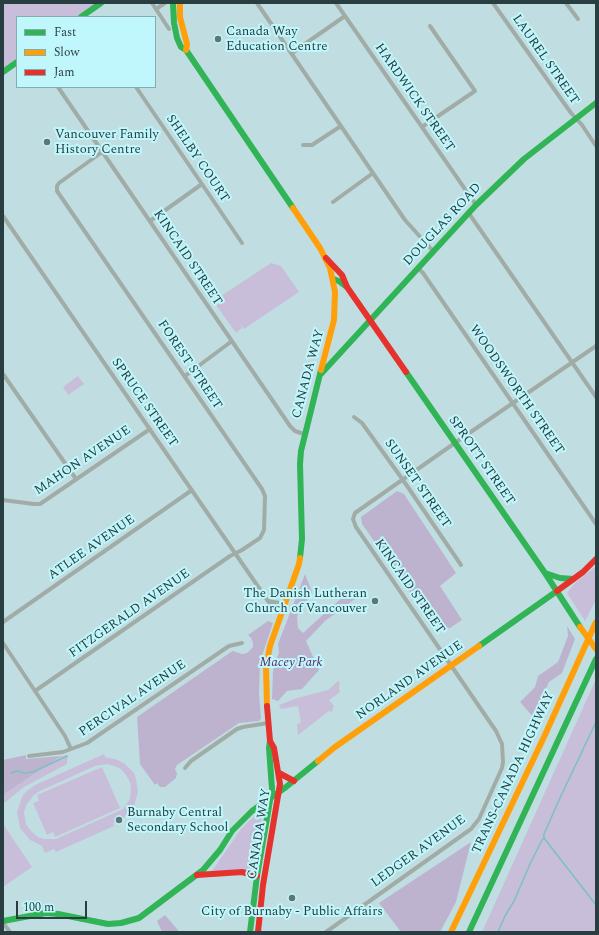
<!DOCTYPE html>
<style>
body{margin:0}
#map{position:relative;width:599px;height:935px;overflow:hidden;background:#c0dee1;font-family:Spectral,serif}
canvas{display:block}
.frame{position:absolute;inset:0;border:4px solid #283e40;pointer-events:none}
.legend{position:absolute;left:16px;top:16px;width:140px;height:72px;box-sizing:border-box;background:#bff7fc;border:1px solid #83adb1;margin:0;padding:5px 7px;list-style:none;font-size:12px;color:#283e40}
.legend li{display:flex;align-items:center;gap:8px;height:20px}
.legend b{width:20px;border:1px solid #83adb1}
.scale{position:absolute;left:16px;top:901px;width:71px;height:18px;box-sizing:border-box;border:2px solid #283e40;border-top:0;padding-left:5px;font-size:12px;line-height:14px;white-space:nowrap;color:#283e40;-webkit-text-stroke:3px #bff7fc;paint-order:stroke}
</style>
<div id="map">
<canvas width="599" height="935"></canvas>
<div class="frame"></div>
<ul class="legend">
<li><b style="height:5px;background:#30b455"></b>Fast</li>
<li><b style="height:5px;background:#ff9f0a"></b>Slow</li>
<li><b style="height:5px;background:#e5322d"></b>Jam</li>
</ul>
<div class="scale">100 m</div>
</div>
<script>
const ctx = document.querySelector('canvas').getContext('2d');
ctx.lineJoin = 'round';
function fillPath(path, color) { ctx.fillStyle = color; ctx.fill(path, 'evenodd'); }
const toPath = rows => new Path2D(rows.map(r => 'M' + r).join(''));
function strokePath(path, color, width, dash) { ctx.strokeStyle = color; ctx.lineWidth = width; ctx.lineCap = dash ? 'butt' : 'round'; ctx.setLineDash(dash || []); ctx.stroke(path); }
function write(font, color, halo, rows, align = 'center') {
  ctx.font = font + ' Spectral,serif'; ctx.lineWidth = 4; ctx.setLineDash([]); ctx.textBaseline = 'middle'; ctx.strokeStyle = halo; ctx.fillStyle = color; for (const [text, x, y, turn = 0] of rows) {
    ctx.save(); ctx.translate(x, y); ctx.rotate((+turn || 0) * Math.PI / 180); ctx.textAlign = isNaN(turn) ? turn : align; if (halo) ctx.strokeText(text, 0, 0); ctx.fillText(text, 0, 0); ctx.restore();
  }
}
fillPath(toPath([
 [3,3,97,3,76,17,17,17,17,58,3,68],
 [271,263,281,266,299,292,244,329,240,324,242,328,236,333,216,305,224,301,221,296],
 [78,376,84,384,68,395,63,387],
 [596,566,596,600,585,621,567,593,574,584],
 [596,679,596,932,482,932],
 [338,681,340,683,339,688,340,692,329,700,334,706,332,712,329,711,298,735,297,724,301,723,298,706,281,709,279,705,297,698,328,690],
 [104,754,105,757,118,760,125,764,134,773,136,779,138,792,134,806,125,817,113,823,114,826,56,852,54,849,45,853,42,846,30,840,20,828,17,812,21,800,23,795,26,792,35,785],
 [107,764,114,766,121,769,126,775,130,782,131,788,130,799,123,809,56,839,44,839,38,837,31,831,26,824,24,812,27,804,34,795,40,791,95,766],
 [68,755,67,764,24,787,3,804,3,795,61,756],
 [102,767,120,808,55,837,53,832,47,835,33,803,39,801,37,795],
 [264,809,257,838,258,839,258,847,253,871,212,871,241,829,250,820],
 [3,824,32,867,3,887]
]), '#c8bed9');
fillPath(toPath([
 [397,491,404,494,456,573,440,586,462,620,450,628,434,626,362,524,361,517],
 [305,574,312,592,297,616,298,628,303,633,346,594,355,599,325,621,306,641,319,670,302,689,287,691,278,701,272,699,273,671,279,652,278,644],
 [268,621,273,623,260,662,259,694,261,718,259,721,239,723,177,765,175,769,177,773,176,778,165,787,160,787,157,783,155,785,140,764,137,717,231,652,233,651,242,654,247,653,253,647,253,643,251,638,248,635],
 [567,626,575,639,562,673,549,682,533,717,520,702,535,687,538,676,558,662,568,636],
 [26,755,26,759,61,756,3,795,3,760],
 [471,842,456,902,440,932,401,932,379,903],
 [165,915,178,930,178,932,162,932,157,921]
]), '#bdb3cf');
strokePath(toPath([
 [11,773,17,771,25,773,33,772,67,756],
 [544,838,596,905],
 [498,932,505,916,514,901,530,864,542,840,544,838,544,834,560,798,596,722]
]), '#7ac0c6', 1.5);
strokePath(toPath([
 [152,3,169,29],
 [257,3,405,220,433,251],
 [336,3,476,205],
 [493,3,571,113,582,125,596,146],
 [566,3,578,19],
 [156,9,165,3],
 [292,53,345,16],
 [58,87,290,426,295,431,304,434],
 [136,87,242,243],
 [422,127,475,91,430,26],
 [303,145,312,145,341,126],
 [333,202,373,173],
 [468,212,596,397],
 [3,216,268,601,272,606,282,610],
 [150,221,202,184],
 [418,268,423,273,596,524],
 [3,374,76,479],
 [185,376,232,341],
 [354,417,362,423,403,480,461,565],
 [3,500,34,504,40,504,150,429],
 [268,601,285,604],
 [3,622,192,490],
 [3,643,65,736,71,749],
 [35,691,230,556,242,550,260,538,264,530,265,496,262,489,57,191,57,186,59,183,102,152],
 [29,756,63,752,87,743,229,646,242,643],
 [185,768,191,761,237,729,243,727,268,723],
 [3,923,10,932],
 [326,932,471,829,479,819,502,768,503,762,502,744,496,731,356,527,353,519,355,513,462,438,596,346]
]), '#a1aca6', 4);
strokePath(toPath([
 [173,3,174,23,177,38,181,47,186,50,293,208],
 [81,17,101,3],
 [3,72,17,62],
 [333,279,339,281,347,287],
 [406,372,545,573,580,627],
 [320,375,476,205,524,159,596,103],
 [300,558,302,539,300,464,301,451,321,370],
 [545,573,560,578,573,579],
 [479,646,557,591],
 [3,921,46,913,58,914,108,924,121,923,139,918,203,870,220,850,232,831,252,811,286,787,318,761],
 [250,932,257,876,272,789,269,748,270,741],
 [469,932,596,659]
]), '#30b455', 6);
strokePath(toPath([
 [180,3,180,17,187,44,186,50],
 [293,208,320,248,330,268,335,292,334,320,321,370],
 [267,706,266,667,270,646,299,564,300,558],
 [318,761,335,747,479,646],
 [451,932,544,737,596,622]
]), '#ff9f0a', 6);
strokePath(toPath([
 [326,258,342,275,347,287,406,372],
 [557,591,583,572,596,559],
 [279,773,294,781],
 [197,875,242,872,257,876],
 [258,932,263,885,280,784,274,748,270,741,267,706]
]), '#e5322d', 6);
strokePath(toPath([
 [580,627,596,649]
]), '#ff9f0a', 6);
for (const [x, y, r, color] of [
 [218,39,4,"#5d7678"],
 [47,142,4,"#5d7678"],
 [375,601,4,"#5d7678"],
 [119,820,4,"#5d7678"],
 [292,898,4,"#5d7678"]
]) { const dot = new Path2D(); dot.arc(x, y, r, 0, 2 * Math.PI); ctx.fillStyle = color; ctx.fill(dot); strokePath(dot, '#bff7fc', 1.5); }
write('13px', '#283e40', '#bff7fc', [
 ["Canada Way",226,32],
 ["Education Centre",226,47],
 ["Vancouver Family",55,135],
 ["History Centre",55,150],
 ["The Danish Lutheran",367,594,"right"],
 ["Church of Vancouver",367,609,"right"],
 ["Burnaby Central",127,813],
 ["Secondary School",127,828],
 ["City of Burnaby - Public Affairs",292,912,"center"]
], 'left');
write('13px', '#283e40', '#bff7fc', [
 ["LAUREL STREET",545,60,55],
 ["HARDWICK STREET",414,98,55],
 ["SHELBY COURT",197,159,56],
 ["DOUGLAS ROAD",443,225,-47],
 ["KINCAID STREET",187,258,56],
 ["FOREST STREET",189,365,56],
 ["CANADA WAY",309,374,-75],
 ["WOODSWORTH STREET",516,390,55],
 ["SPRUCE STREET",144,403,55],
 ["MAHON AVENUE",83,461,-34],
 ["SPROTT STREET",481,461,55],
 ["SUNSET STREET",417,484,55],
 ["ATLEE AVENUE",92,548,-35],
 ["KINCAID STREET",409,587,55],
 ["FITZGERALD AVENUE",130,614,-35],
 ["NORLAND AVENUE",410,681,-35],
 ["PERCIVAL AVENUE",133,699,-34],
 ["TRANS-CANADA HIGHWAY",514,773,-65],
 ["CANADA WAY",260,834,-81],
 ["LEDGER AVENUE",419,852,-36]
]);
write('italic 13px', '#5b2662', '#bff7fc', [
 ["Macey Park",291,663]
]);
</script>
